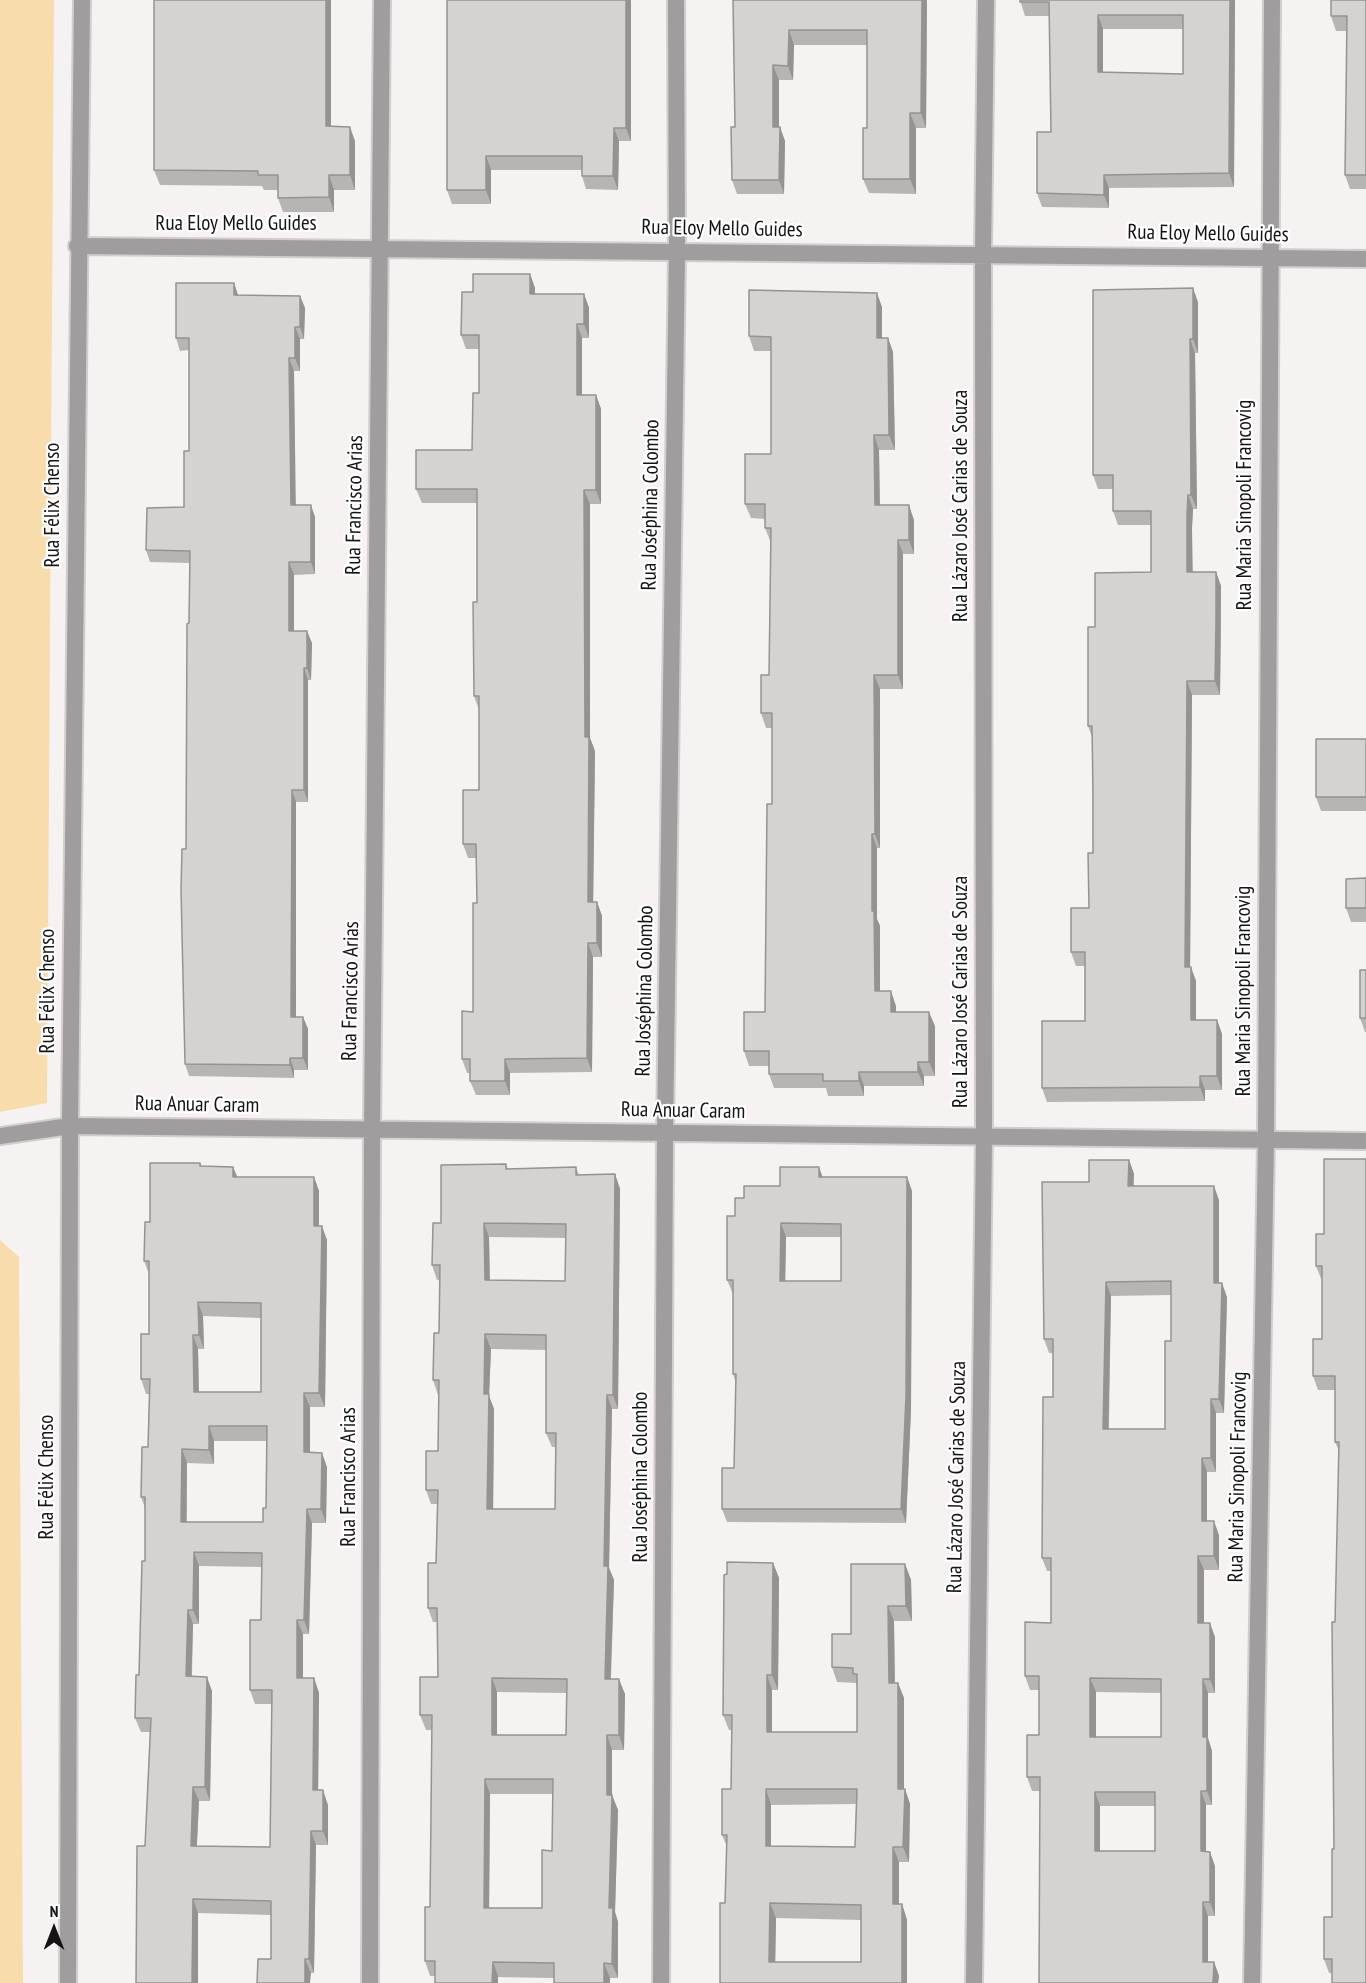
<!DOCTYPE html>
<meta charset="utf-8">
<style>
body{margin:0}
#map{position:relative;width:1366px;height:1983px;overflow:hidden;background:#f6f2f2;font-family:"PT Sans Narrow",sans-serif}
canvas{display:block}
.north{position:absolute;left:24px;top:1899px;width:60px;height:60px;-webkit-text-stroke:4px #fff;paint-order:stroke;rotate:0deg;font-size:16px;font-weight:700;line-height:24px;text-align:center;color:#151414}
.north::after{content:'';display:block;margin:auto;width:21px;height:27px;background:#151414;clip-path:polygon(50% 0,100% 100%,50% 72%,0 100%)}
</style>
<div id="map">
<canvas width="1366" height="1983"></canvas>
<div class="north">N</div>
</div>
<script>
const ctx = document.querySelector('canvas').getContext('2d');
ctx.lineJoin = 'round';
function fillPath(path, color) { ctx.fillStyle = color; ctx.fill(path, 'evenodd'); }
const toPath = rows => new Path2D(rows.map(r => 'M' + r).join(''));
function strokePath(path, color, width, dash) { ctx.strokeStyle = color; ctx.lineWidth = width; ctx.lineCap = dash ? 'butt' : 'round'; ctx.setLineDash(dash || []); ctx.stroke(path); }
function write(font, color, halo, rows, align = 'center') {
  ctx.font = font + ' "PT Sans Narrow",sans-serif'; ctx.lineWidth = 4.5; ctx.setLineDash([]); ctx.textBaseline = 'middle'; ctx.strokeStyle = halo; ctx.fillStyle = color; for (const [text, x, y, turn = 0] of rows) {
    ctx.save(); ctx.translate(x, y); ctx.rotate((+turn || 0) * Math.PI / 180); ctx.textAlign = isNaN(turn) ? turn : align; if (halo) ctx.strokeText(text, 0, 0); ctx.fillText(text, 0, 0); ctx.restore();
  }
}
fillPath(toPath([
 [0,0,54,0,47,1103,0,1112],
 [0,1240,19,1257,23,1983,0,1983]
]), '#f8dcac');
const minor = toPath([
 [77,246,1366,259],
 [0,1136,70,1126,1366,1141],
 [68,1983,70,1126,82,0],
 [370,1983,372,1130,382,0],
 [661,1983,665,1133,677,251,676,0],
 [974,1983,984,1137,983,254,986,0],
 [1252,1983,1266,1140,1272,0]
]);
strokePath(minor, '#d2cece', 20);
strokePath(minor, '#9f9d9e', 16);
fillPath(toPath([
 [331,0,331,127,355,141,355,190,334,190,334,212,283,212,278,198,278,190,264,190,262,186,160,185,154,170],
 [631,0,631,141,619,141,618,190,586,189,582,176,582,170,491,170,491,204,452,204,447,190],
 [733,0,927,0,926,128,916,128,916,194,869,193,863,179,867,128,867,45,794,45,793,80,779,80,779,127,785,141,784,194,737,194,732,180,735,127],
 [1020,0,1235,0,1234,187,1109,188,1109,208,1042,207,1037,193,1051,132,1049,16,1025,16],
 [1103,29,1183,29,1183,74,1103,72],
 [1366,0,1366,189,1350,189,1345,175,1347,31,1336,31,1331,16],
 [530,274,535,288,535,294,584,294,589,308,589,338,582,338,582,395,596,395,601,409,601,504,590,504,590,738,595,751,593,902,597,902,602,916,602,957,593,957,592,1072,510,1073,510,1095,476,1095,470,1081,470,1073,467,1073,462,1059,473,1012,477,903,476,858,468,858,463,844,479,790,479,710,474,696,477,602,477,503,422,503,416,489,472,450,479,393,479,349,466,349,461,335,473,292],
 [234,283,238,295,300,296,305,308,304,339,300,339,300,371,294,371,295,505,315,517,315,574,294,575,294,631,312,643,311,680,308,680,308,802,296,802,295,1017,303,1017,308,1029,308,1070,294,1070,294,1078,189,1076,185,1064,186,849,190,563,150,562,146,550,184,507,189,451,189,350,180,351,176,338],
 [1198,302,1198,353,1195,353,1197,509,1193,509,1192,528,1192,572,1216,572,1221,586,1221,636,1220,695,1192,695,1190,967,1196,981,1196,1020,1217,1020,1222,1034,1222,1090,1205,1090,1205,1101,1047,1102,1042,1088,1085,1021,1085,966,1076,966,1071,952,1089,908,1093,853,1092,737,1088,726,1095,627,1151,572,1151,525,1118,525,1113,511,1113,489,1098,489,1093,475],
 [882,307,882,338,888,338,893,352,895,450,879,450,880,505,914,520,914,554,903,554,903,689,880,689,880,848,877,848,877,919,880,926,880,991,896,1006,896,1012,935,1026,935,1076,924,1076,924,1086,864,1086,864,1096,828,1096,826,1088,774,1088,769,1074,769,1066,749,1066,744,1051,765,1012,772,804,772,728,766,728,761,713,769,675,771,543,765,528,765,519,751,518,745,504,771,454,771,351,754,351,749,336],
 [1366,739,1366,811,1321,811,1316,797],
 [1366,878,1366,922,1351,922,1346,908],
 [1366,970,1366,1032,1365,1032,1360,1018],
 [1366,1159,1332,1973,1329,1973,1324,1959,1332,1917,1334,1849,1335,1622,1339,1451,1335,1442,1335,1390,1318,1390,1313,1376,1322,1339,1322,1281,1316,1266,1324,1234],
 [1129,1160,1134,1174,1133,1186,1219,1200,1219,1283,1227,1297,1224,1413,1216,1413,1216,1472,1207,1472,1207,1521,1219,1535,1219,1570,1204,1570,1204,1623,1215,1637,1215,1693,1208,1693,1208,1738,1212,1751,1212,1805,1206,1805,1206,1852,1215,1866,1215,1916,1208,1916,1208,1962,1214,1962,1219,1976,1218,1983,1039,1983,1040,1791,1032,1791,1027,1777,1039,1735,1039,1690,1030,1690,1025,1676,1051,1623,1051,1571,1047,1571,1042,1558,1053,1397,1053,1353,1049,1353,1044,1339,1089,1182],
 [1171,1295,1171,1341,1165,1429,1109,1429,1111,1296],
 [1096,1692,1161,1693,1161,1737,1096,1737],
 [1100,1806,1155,1806,1155,1851,1100,1851],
 [200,1163,202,1166,233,1167,237,1177,314,1177,319,1191,319,1226,327,1240,325,1407,310,1407,310,1452,327,1467,326,1523,312,1523,309,1634,303,1634,303,1678,314,1678,319,1693,318,1790,328,1805,328,1845,316,1845,314,1973,311,1973,271,1959,271,1915,198,1913,198,1983,136,1983,145,1846,150,1732,141,1732,135,1718,139,1675,145,1561,145,1508,141,1497,148,1447,149,1394,146,1394,141,1379,149,1334,149,1274,144,1261,150,1222],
 [203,1316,261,1318,261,1392,199,1392,198,1349,204,1349],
 [214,1441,266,1441,266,1508,263,1522,187,1522,187,1463,214,1464],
 [199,1566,262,1567,261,1620,250,1690,255,1704,272,1704,270,1847,197,1846,199,1801,210,1801,212,1691,192,1676,193,1624,199,1624],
 [506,1164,508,1169,576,1167,579,1175,615,1174,620,1189,618,1409,612,1409,609,1568,614,1580,611,1679,625,1694,624,1750,612,1750,612,1795,618,1810,615,1912,618,1922,618,1978,610,1978,610,1983,554,1983,554,1978,430,1976,425,1961,430,1907,432,1730,426,1730,420,1715,438,1677,437,1622,433,1622,428,1608,436,1563,437,1504,431,1504,426,1490,438,1451,439,1395,438,1395,433,1380,439,1333,440,1280,437,1280,432,1265,441,1223],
 [489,1237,566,1238,565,1281,490,1280],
 [491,1349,546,1350,546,1433,552,1447,556,1447,555,1509,493,1509,494,1409,489,1396],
 [497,1692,566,1693,566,1735,497,1735],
 [490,1794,553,1794,552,1851,542,1908,489,1908],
 [823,1177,907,1177,912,1191,911,1410,906,1523,727,1522,722,1509,734,1468,736,1383,733,1374,733,1294,727,1280,735,1216,744,1198,780,1186],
 [786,1237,841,1237,841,1281,785,1281],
 [773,1563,779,1578,778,1690,772,1690,772,1732,857,1732,857,1687,856,1683,837,1682,832,1667,851,1634,905,1564,911,1580,912,1621,894,1621,895,1683,898,1683,904,1698,904,1789,905,1789,910,1804,909,1862,899,1862,899,1904,902,1904,907,1920,907,1983,720,1983,725,1903,727,1847,722,1835,731,1789,732,1730,729,1730,723,1715,727,1574],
 [856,1804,855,1847,771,1846,771,1805],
 [776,1918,861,1920,861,1962,775,1962]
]), '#b7b5b3');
fillPath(toPath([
 [326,0,331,0,331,141,326,126],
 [626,0,631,0,631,141,626,128],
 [922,0,927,0,926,128,921,113],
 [1230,0,1235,0,1234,187,1229,173],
 [1098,15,1103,29,1103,86,1098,72],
 [789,30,794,45,793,80,788,66],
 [773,65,779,80,779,141,773,127],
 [910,113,916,128,916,194,910,179],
 [350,127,355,141,355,190,350,175],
 [780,127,785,141,784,194,779,180],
 [614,128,619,141,618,190,613,176],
 [486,156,491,170,491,204,486,190],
 [329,175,334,190,334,212,329,197],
 [1104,175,1109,188,1109,208,1104,195],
 [530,274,535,288,535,308,530,294],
 [234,283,238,295,234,295],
 [1193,288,1198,302,1198,353,1193,339],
 [877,293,882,307,882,352,877,338],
 [584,294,589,308,589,338,584,324],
 [300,296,305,308,304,339,300,327],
 [577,324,582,338,582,409,577,395],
 [295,327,300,339,300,371,295,358],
 [888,338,893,352,895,450,889,435],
 [1190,339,1195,353,1197,509,1191,495],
 [289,358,294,371,296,517,291,505],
 [596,395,601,409,601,504,596,490],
 [874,435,879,450,880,519,875,505],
 [584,490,590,504,590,738,595,751,593,916,588,902,585,737],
 [1188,495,1193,509,1192,528,1193,586,1187,572,1187,514],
 [311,505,315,517,315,574,311,562],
 [909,505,914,520,914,554,909,540],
 [898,540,903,554,903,689,898,675],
 [289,562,294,575,294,643,289,631],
 [1216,572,1221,586,1220,695,1215,681],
 [307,631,312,643,311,680,307,668],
 [304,668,308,680,308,802,304,790],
 [874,675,880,689,880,848,875,834],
 [1187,681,1192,695,1190,981,1185,967],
 [292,790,296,802,296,1029,291,1017],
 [872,834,877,848,877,919,880,926,880,1006,875,991,872,911],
 [597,902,602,916,602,957,597,943],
 [588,943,593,957,592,1072,587,1058],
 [1191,967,1196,981,1196,1034,1191,1020],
 [891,991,896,1006,896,1026,891,1012],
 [929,1012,935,1026,935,1076,929,1062],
 [303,1017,308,1029,308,1070,303,1058],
 [1217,1020,1222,1034,1222,1090,1217,1076],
 [290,1058,294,1070,294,1078,290,1065],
 [505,1059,510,1073,510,1095,505,1081],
 [918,1062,924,1076,924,1086,918,1072],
 [859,1072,864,1086,864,1096,859,1081],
 [1200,1076,1205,1090,1205,1101,1200,1087],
 [1129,1160,1134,1174,1133,1200,1128,1186],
 [233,1167,239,1181,233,1177],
 [819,1167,824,1181,819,1177],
 [615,1174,620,1189,618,1409,613,1395],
 [314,1177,319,1191,319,1240,314,1226],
 [907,1177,912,1191,911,1410,906,1523,901,1509],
 [1214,1186,1219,1200,1219,1297,1214,1283],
 [484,1223,489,1237,490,1295,485,1280],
 [781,1223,786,1237,785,1295,780,1281],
 [322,1226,327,1240,325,1407,319,1393],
 [1106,1282,1111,1296,1108,1443,1103,1429],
 [1222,1283,1227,1297,1224,1413,1219,1399],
 [198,1302,203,1316,204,1349,199,1335],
 [485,1334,491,1349,489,1396,494,1409,493,1524,487,1509,484,1394],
 [193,1335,198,1349,199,1406,194,1392],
 [304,1393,310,1407,310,1467,304,1452],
 [607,1395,612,1409,609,1568,614,1580,610,1694,605,1679,604,1566],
 [1211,1399,1216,1413,1216,1472,1211,1458],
 [209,1426,214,1441,214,1464,209,1450],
 [182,1449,187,1463,186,1536,181,1522],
 [322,1453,327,1467,326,1523,321,1509],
 [1202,1458,1207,1472,1207,1535,1202,1521],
 [307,1509,312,1523,309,1634,304,1620],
 [1214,1521,1219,1535,1219,1570,1214,1556],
 [194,1552,199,1566,199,1624,193,1610],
 [1198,1556,1204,1570,1204,1637,1198,1623],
 [773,1563,779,1578,778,1690,772,1675],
 [905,1564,911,1580,912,1621,906,1606],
 [888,1606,894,1621,895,1699,889,1683],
 [188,1610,193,1624,191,1691,186,1676],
 [297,1620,303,1634,303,1692,297,1678],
 [1210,1623,1215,1637,1215,1693,1210,1679],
 [767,1675,772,1690,772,1747,767,1732],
 [207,1677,212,1691,210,1801,205,1787],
 [314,1678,319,1693,318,1804,313,1790],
 [492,1678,497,1692,497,1750,492,1735],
 [1090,1678,1096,1692,1096,1751,1090,1737],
 [619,1679,625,1694,624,1750,619,1735],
 [1203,1679,1208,1693,1208,1738,1212,1751,1212,1805,1207,1791,1203,1737],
 [898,1683,904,1698,904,1804,898,1789],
 [607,1735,612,1750,612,1810,607,1795],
 [485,1779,490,1794,489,1922,484,1908],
 [193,1787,199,1801,196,1860,191,1846],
 [766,1789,771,1805,771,1861,766,1846],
 [905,1789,910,1804,909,1862,903,1847],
 [323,1790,328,1805,328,1845,323,1831],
 [1201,1791,1206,1805,1206,1865,1201,1851],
 [1095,1792,1100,1806,1100,1865,1095,1851],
 [612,1795,618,1810,615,1912,618,1922,618,1978,612,1964,609,1908],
 [311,1831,316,1845,314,1973,309,1959],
 [893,1847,899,1862,899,1920,893,1904],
 [1210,1852,1215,1866,1215,1916,1210,1902],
 [193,1899,198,1913,198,1983,192,1983],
 [1203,1902,1208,1916,1208,1976,1203,1962],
 [770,1903,776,1918,775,1977,769,1962],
 [902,1904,907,1920,907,1983,902,1983],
 [305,1959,311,1973,310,1983,305,1983],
 [493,1962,498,1976,498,1983,492,1983],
 [1214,1962,1219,1976,1218,1983,1213,1983],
 [604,1963,610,1978,610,1983,604,1983]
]), '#959392');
const building = toPath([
 [154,0,326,0,326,126,350,127,350,175,329,175,329,197,278,198,278,175,258,175,258,171,154,170,154,0],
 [447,0,626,0,626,128,614,128,613,176,582,176,582,156,486,156,486,190,447,190,447,0],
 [733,0,922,0,921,113,910,113,910,179,863,179,863,128,867,128,867,30,789,30,788,66,773,65,773,127,780,127,779,180,732,180,731,127,735,127,733,0],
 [1020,0,1230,0,1229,173,1104,175,1104,195,1037,193,1037,132,1051,132,1049,2,1020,2,1020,0],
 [1098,15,1183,15,1183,74,1098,72,1098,15],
 [1331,0,1366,0,1366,175,1345,175,1347,16,1331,16,1331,0],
 [473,274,530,274,530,294,584,294,584,324,577,324,577,395,596,395,596,490,584,490,585,737,589,737,588,902,597,902,597,943,588,943,587,1058,505,1059,505,1081,470,1081,470,1059,462,1059,462,1011,473,1012,473,903,477,903,476,844,463,844,463,790,479,790,479,696,474,696,473,602,477,602,477,489,416,489,416,450,472,450,473,393,479,393,479,335,461,335,462,292,473,292,473,274],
 [176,283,234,283,234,295,300,296,300,327,295,327,295,358,289,358,291,505,311,505,311,562,289,562,289,631,307,631,307,668,304,668,304,790,292,790,291,1017,303,1017,303,1058,290,1058,290,1065,185,1064,181,890,182,849,186,849,187,624,189,623,190,551,146,550,147,508,184,507,184,451,189,451,189,338,176,338,176,283],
 [1193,288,1193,339,1190,339,1191,495,1188,495,1187,514,1187,572,1216,572,1216,622,1215,681,1187,681,1185,967,1191,967,1191,1020,1217,1020,1217,1076,1200,1076,1200,1087,1042,1088,1042,1021,1085,1021,1085,952,1071,952,1071,908,1089,908,1088,853,1093,853,1093,793,1092,726,1088,726,1088,627,1095,627,1095,573,1151,572,1151,511,1113,511,1113,475,1093,475,1093,290,1193,288],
 [749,290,877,293,877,338,888,338,889,435,874,435,875,505,909,505,909,540,898,540,898,675,874,675,875,834,872,834,872,911,874,911,875,991,891,991,891,1012,929,1012,929,1062,918,1062,918,1072,859,1072,859,1081,823,1081,823,1074,769,1074,769,1051,744,1051,744,1012,765,1012,767,804,772,804,772,713,761,713,761,675,769,675,771,528,765,528,765,504,745,504,745,454,771,454,771,337,749,336,749,290],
 [1316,739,1366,739,1366,797,1316,797,1316,739],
 [1366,878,1366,908,1346,908,1346,879,1366,878],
 [1360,970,1366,970,1366,1018,1360,1018,1360,970],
 [1324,1159,1366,1159,1366,1983,1332,1983,1332,1959,1324,1959,1324,1917,1332,1917,1332,1849,1334,1849,1332,1622,1335,1622,1339,1442,1335,1442,1335,1376,1313,1376,1313,1339,1322,1339,1322,1266,1316,1266,1316,1234,1324,1234,1324,1159],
 [1089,1160,1129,1160,1128,1186,1214,1186,1214,1283,1222,1283,1219,1399,1211,1399,1211,1458,1202,1458,1202,1521,1214,1521,1214,1556,1198,1556,1198,1623,1210,1623,1210,1679,1203,1679,1203,1737,1207,1737,1207,1791,1201,1791,1201,1851,1210,1852,1210,1902,1203,1902,1203,1962,1214,1962,1213,1983,1039,1983,1040,1777,1027,1777,1027,1735,1039,1735,1039,1676,1025,1676,1025,1622,1051,1623,1051,1558,1042,1558,1043,1397,1053,1397,1053,1339,1044,1339,1042,1182,1089,1182,1089,1160],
 [1171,1281,1171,1341,1165,1341,1165,1429,1103,1429,1106,1282,1171,1281],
 [1090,1678,1161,1679,1161,1737,1090,1737,1090,1678],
 [1095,1792,1155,1792,1155,1851,1095,1851,1095,1792],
 [150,1163,200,1163,200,1166,233,1167,233,1177,314,1177,314,1226,322,1226,319,1393,304,1393,304,1452,322,1453,321,1509,307,1509,304,1620,297,1620,297,1678,314,1678,313,1790,323,1790,323,1831,311,1831,309,1959,305,1959,305,1983,257,1983,258,1959,271,1959,271,1901,193,1899,192,1983,136,1983,137,1846,145,1846,151,1718,135,1718,136,1675,139,1675,142,1561,145,1561,145,1497,141,1497,142,1447,148,1447,150,1379,141,1379,141,1334,149,1334,149,1261,144,1261,145,1222,150,1222,150,1163],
 [198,1302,261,1303,261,1392,194,1392,193,1335,199,1335,198,1302],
 [209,1426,267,1426,266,1508,263,1508,263,1522,181,1522,182,1449,209,1450,209,1426],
 [194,1552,262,1553,261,1620,250,1620,250,1690,272,1690,270,1847,191,1846,193,1787,205,1787,207,1677,186,1676,188,1610,193,1610,194,1552],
 [506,1164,506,1169,576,1167,576,1175,615,1174,613,1395,607,1395,604,1566,608,1566,605,1679,619,1679,619,1735,607,1735,607,1795,612,1795,609,1908,613,1908,612,1964,604,1963,604,1983,554,1983,554,1963,493,1962,492,1983,435,1983,435,1961,425,1961,425,1907,430,1907,432,1715,420,1715,420,1677,438,1677,437,1608,428,1608,428,1563,436,1563,438,1490,426,1490,426,1451,438,1451,439,1380,433,1380,434,1333,439,1333,440,1265,432,1265,433,1223,441,1223,441,1165,506,1164],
 [484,1223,566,1224,565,1281,485,1280,484,1223],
 [485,1334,546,1335,546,1433,556,1433,555,1509,487,1509,489,1394,484,1394,485,1334],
 [492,1678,567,1679,566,1735,492,1735,492,1678],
 [485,1779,553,1779,552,1851,542,1850,542,1908,484,1908,485,1779],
 [780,1167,819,1167,819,1177,907,1177,906,1396,901,1509,722,1509,722,1468,734,1468,736,1374,733,1374,733,1280,727,1280,727,1216,735,1216,735,1198,744,1198,744,1186,780,1186,780,1167],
 [781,1223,841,1224,841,1281,780,1281,781,1223],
 [727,1562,773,1563,772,1675,767,1675,767,1732,857,1732,857,1674,853,1674,853,1668,832,1667,832,1634,851,1634,851,1564,905,1564,906,1606,888,1606,889,1683,898,1683,898,1789,905,1789,903,1847,893,1847,893,1904,902,1904,902,1983,720,1983,720,1903,725,1903,727,1835,722,1835,722,1789,731,1789,732,1715,723,1715,724,1575,727,1574,727,1562],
 [766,1789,857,1789,855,1847,766,1846,766,1789],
 [770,1903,861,1905,861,1962,769,1962,770,1903]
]);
fillPath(building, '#d5d2d0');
strokePath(building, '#959392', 1.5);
write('21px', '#151414', '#fff', [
 ["Rua Eloy Mello Guides",236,224],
 ["Rua Eloy Mello Guides",722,229,1],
 ["Rua Eloy Mello Guides",1208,234,1],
 ["Rua Félix Chenso",53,505,-90],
 ["Rua Francisco Arias",355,505,-89],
 ["Rua Joséphina Colombo",651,505,-89],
 ["Rua Maria Sinopoli Francovig",1245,505,-90],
 ["Rua Lázaro José Carias de Souza",961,506,-90],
 ["Rua Félix Chenso",48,991,-90],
 ["Rua Francisco Arias",351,991,-89],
 ["Rua Joséphina Colombo",645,991,-89],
 ["Rua Maria Sinopoli Francovig",1244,991,-90],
 ["Rua Lázaro José Carias de Souza",961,992,-90],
 ["Rua Anuar Caram",197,1105,1],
 ["Rua Anuar Caram",683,1111,1],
 ["Rua Félix Chenso",47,1477,-90],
 ["Rua Francisco Arias",349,1477,-90],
 ["Rua Joséphina Colombo",641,1477,-90],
 ["Rua Lázaro José Carias de Souza",957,1477,-89],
 ["Rua Maria Sinopoli Francovig",1238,1477,-89]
]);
</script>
